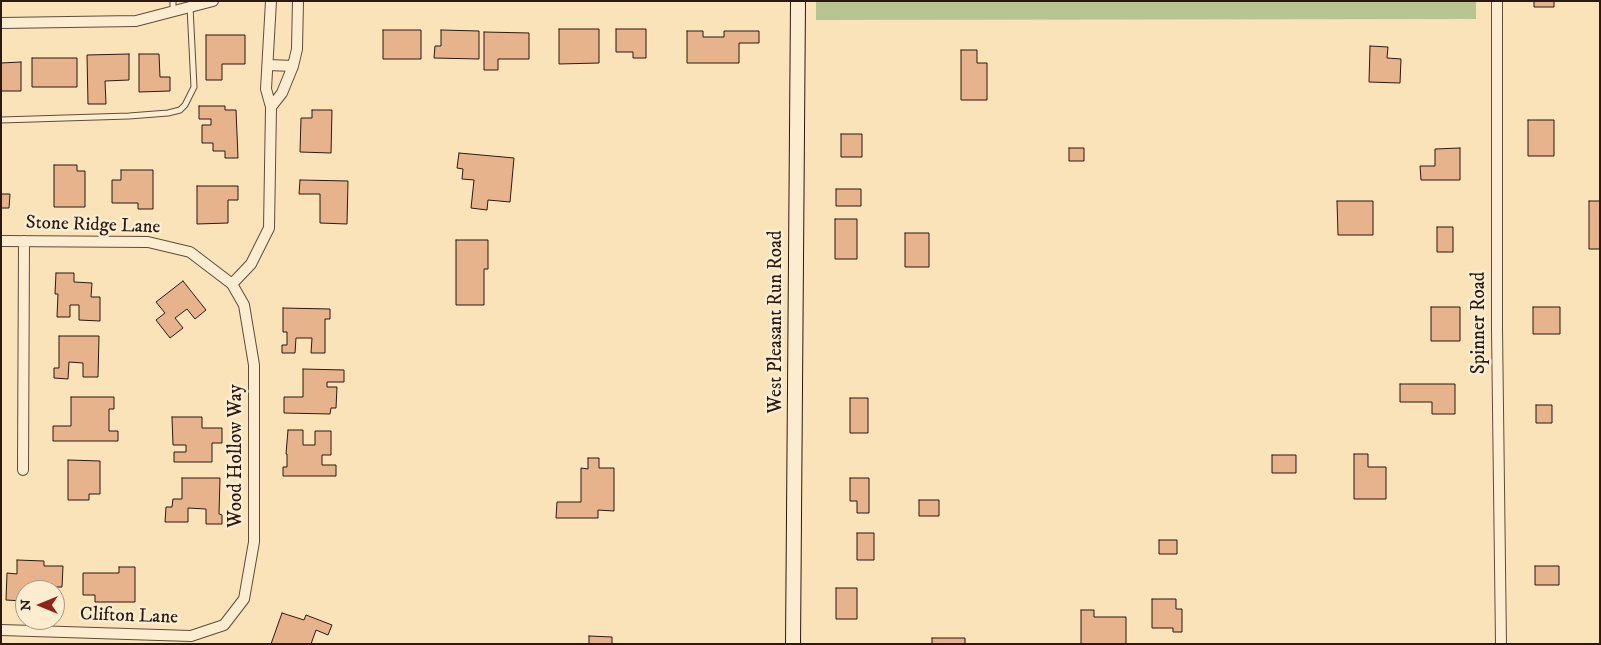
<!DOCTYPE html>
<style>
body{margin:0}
#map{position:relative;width:1601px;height:645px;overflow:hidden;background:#fae3b8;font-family:"IM FELL DW Pica",serif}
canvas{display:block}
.frame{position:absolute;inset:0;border:2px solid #2b1911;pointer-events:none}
.north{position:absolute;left:15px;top:580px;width:50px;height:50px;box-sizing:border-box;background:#fcedd1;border:1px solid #a89884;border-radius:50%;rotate:270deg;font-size:14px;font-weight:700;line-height:20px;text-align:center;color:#2b1911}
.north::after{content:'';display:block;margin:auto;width:18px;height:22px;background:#8f2418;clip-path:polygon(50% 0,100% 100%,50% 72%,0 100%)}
</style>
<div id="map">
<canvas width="1601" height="645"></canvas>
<div class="frame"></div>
<div class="north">N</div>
</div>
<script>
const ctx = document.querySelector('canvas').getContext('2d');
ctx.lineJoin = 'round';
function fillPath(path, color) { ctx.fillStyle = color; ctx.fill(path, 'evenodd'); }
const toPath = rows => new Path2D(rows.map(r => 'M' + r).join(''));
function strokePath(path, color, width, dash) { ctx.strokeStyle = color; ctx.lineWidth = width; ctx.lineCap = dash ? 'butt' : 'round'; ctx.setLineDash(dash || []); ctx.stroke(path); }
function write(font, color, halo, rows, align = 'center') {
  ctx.font = font + ' "IM FELL DW Pica",serif'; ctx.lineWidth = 5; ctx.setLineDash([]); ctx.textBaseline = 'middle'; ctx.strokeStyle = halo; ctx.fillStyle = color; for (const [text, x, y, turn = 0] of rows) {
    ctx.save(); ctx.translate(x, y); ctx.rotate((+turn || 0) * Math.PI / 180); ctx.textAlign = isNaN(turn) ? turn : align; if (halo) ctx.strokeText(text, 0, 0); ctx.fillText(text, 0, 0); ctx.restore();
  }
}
fillPath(toPath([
 [816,1,1476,1,1476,19,816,20]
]), '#b8c593');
const building = toPath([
 [1534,1,1554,1,1554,7,1534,7,1534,1],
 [559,29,599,29,599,63,559,64,559,29],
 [616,29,646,29,646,58,633,58,633,52,616,52,616,29],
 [383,30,421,30,421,59,383,59,383,30],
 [441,30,479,31,479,59,434,58,435,46,441,46,441,30],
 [687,31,703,31,703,37,724,37,724,31,759,31,759,43,739,43,739,63,687,63,687,31],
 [484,32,529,33,529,59,498,59,498,70,484,70,484,32],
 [206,35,245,35,245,64,222,64,222,80,206,80,206,35],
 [1370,46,1388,47,1387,58,1401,59,1400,83,1369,82,1370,46],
 [961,50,977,50,977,63,987,63,987,100,961,100,961,50],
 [129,54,129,80,105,81,106,104,88,104,87,55,129,54],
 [139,54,159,54,160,77,170,77,170,91,139,92,139,54],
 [32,58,77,58,77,87,32,87,32,58],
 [21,62,21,91,1,91,1,63,21,62],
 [199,106,225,106,225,110,236,110,238,158,225,158,225,151,213,151,213,143,202,143,202,125,211,125,211,119,199,119,199,106],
 [312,110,332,110,331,153,300,152,301,118,312,118,312,110],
 [1528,120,1554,120,1554,156,1528,156,1528,120],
 [841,134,862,134,862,157,841,157,841,134],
 [1069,148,1084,148,1084,161,1069,161,1069,148],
 [1460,148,1460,180,1421,180,1420,166,1435,166,1435,149,1460,148],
 [459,153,514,158,510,202,488,200,487,210,471,208,474,180,462,179,463,169,457,168,459,153],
 [54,165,77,165,77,171,85,171,85,207,54,207,54,165],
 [121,170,153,170,153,209,138,209,138,203,112,203,112,180,121,180,121,170],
 [300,180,348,181,347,224,320,223,320,194,299,194,300,180],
 [197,186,238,186,238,200,228,200,228,223,197,224,197,186],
 [836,189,861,189,861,206,836,206,836,189],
 [1,194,10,194,9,208,1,208,1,194],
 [1337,201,1373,201,1373,235,1338,235,1337,201],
 [1589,201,1600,201,1600,249,1589,249,1589,201],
 [835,219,857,219,857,259,835,259,835,219],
 [1437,227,1453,227,1453,252,1437,252,1437,227],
 [905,233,929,233,929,267,905,267,905,233],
 [456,240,488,240,488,269,484,269,484,305,456,305,456,240],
 [56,273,74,273,74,282,92,283,91,297,100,297,100,321,79,320,79,305,70,305,70,317,57,317,58,294,55,294,56,273],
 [183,281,206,310,195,319,187,309,175,318,183,328,170,338,156,320,165,313,156,302,183,281],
 [1431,307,1460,307,1460,341,1431,341,1431,307],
 [1533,307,1560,307,1560,334,1533,334,1533,307],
 [283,308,330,309,330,319,325,319,325,353,311,353,312,338,296,338,295,353,282,353,282,345,287,345,287,332,283,332,283,308],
 [59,336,99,336,98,377,83,377,83,363,69,362,68,379,54,378,54,368,59,368,59,336],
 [303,369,344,370,344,382,327,382,327,387,337,387,336,408,331,408,330,414,284,413,284,397,303,397,303,369],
 [1400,384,1455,384,1455,414,1432,414,1432,402,1400,402,1400,384],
 [71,397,114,397,114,409,109,409,109,431,118,431,118,441,53,441,53,426,71,426,71,397],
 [850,398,868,398,868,433,850,433,850,398],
 [1536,405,1552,405,1552,423,1536,423,1536,405],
 [172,417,202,417,202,428,222,428,222,443,212,443,212,462,174,462,174,452,186,452,186,445,173,445,172,417],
 [288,430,303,430,303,445,315,445,315,431,331,431,331,455,322,455,322,465,336,465,336,476,283,476,283,467,287,467,287,454,286,454,288,430],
 [1354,454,1368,454,1368,467,1386,467,1386,499,1354,499,1354,454],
 [1272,455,1296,455,1296,473,1272,473,1272,455],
 [588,458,599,458,599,468,614,468,614,511,598,510,598,518,556,518,557,502,581,502,581,468,588,469,588,458],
 [68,460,100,461,100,494,89,494,89,500,68,500,68,460],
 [182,478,220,478,219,514,222,515,222,524,206,524,206,509,188,508,188,522,165,522,166,507,172,507,173,499,182,499,182,478],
 [850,478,869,478,869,513,857,513,857,501,850,501,850,478],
 [919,500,939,500,939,516,919,516,919,500],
 [857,533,874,533,874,560,857,560,857,533],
 [1159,540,1177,540,1177,554,1159,554,1159,540],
 [17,560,44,561,44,566,63,566,62,587,54,587,53,590,25,590,23,601,6,600,7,573,17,574,17,560],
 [1535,566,1559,566,1559,585,1535,585,1535,566],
 [119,567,135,567,135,602,95,602,95,595,83,595,83,573,119,573,119,567],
 [836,588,857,588,857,619,836,619,836,588],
 [1152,599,1176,599,1176,609,1182,609,1182,632,1173,632,1173,628,1152,628,1152,599],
 [1081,610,1094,610,1094,617,1126,617,1126,644,1081,644,1081,610],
 [282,613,304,620,306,615,332,625,328,635,316,630,311,644,271,644,282,613],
 [589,636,612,637,612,644,589,644,589,636],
 [932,638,965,638,965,644,932,644,932,638]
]);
fillPath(building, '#e7b38c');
strokePath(building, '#2b1911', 1);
const lane = toPath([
 [173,12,173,1],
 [1,120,129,116,168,113,180,110,185,105,194,87,190,7]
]);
const street = toPath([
 [271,1,266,89,271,107,282,93,293,66,297,49,298,1],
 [1497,1,1497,329,1501,644],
 [1,23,136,21,213,1],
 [268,65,293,66],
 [1,241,148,242,190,252,232,284,244,305,254,365,254,542,244,599,224,625,191,636,1,630],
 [232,284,251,264,269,228,271,107],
 [23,470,24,241]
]);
const secondary = toPath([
 [793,644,798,1]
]);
strokePath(lane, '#5f4c3b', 7);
strokePath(street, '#5f4c3b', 12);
strokePath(secondary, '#2b1911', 16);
strokePath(lane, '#fcedd1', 5);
strokePath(street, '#fcedd1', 10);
strokePath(secondary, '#fcedd1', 14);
write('19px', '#2b1911', '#fcedd1', [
 ["Stone Ridge Lane",93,226,2],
 ["West Pleasant Run Road",777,322,-90],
 ["Spinner Road",1480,323,-90],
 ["Wood Hollow Way",237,456,-90],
 ["Clifton Lane",129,617,2]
]);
</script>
